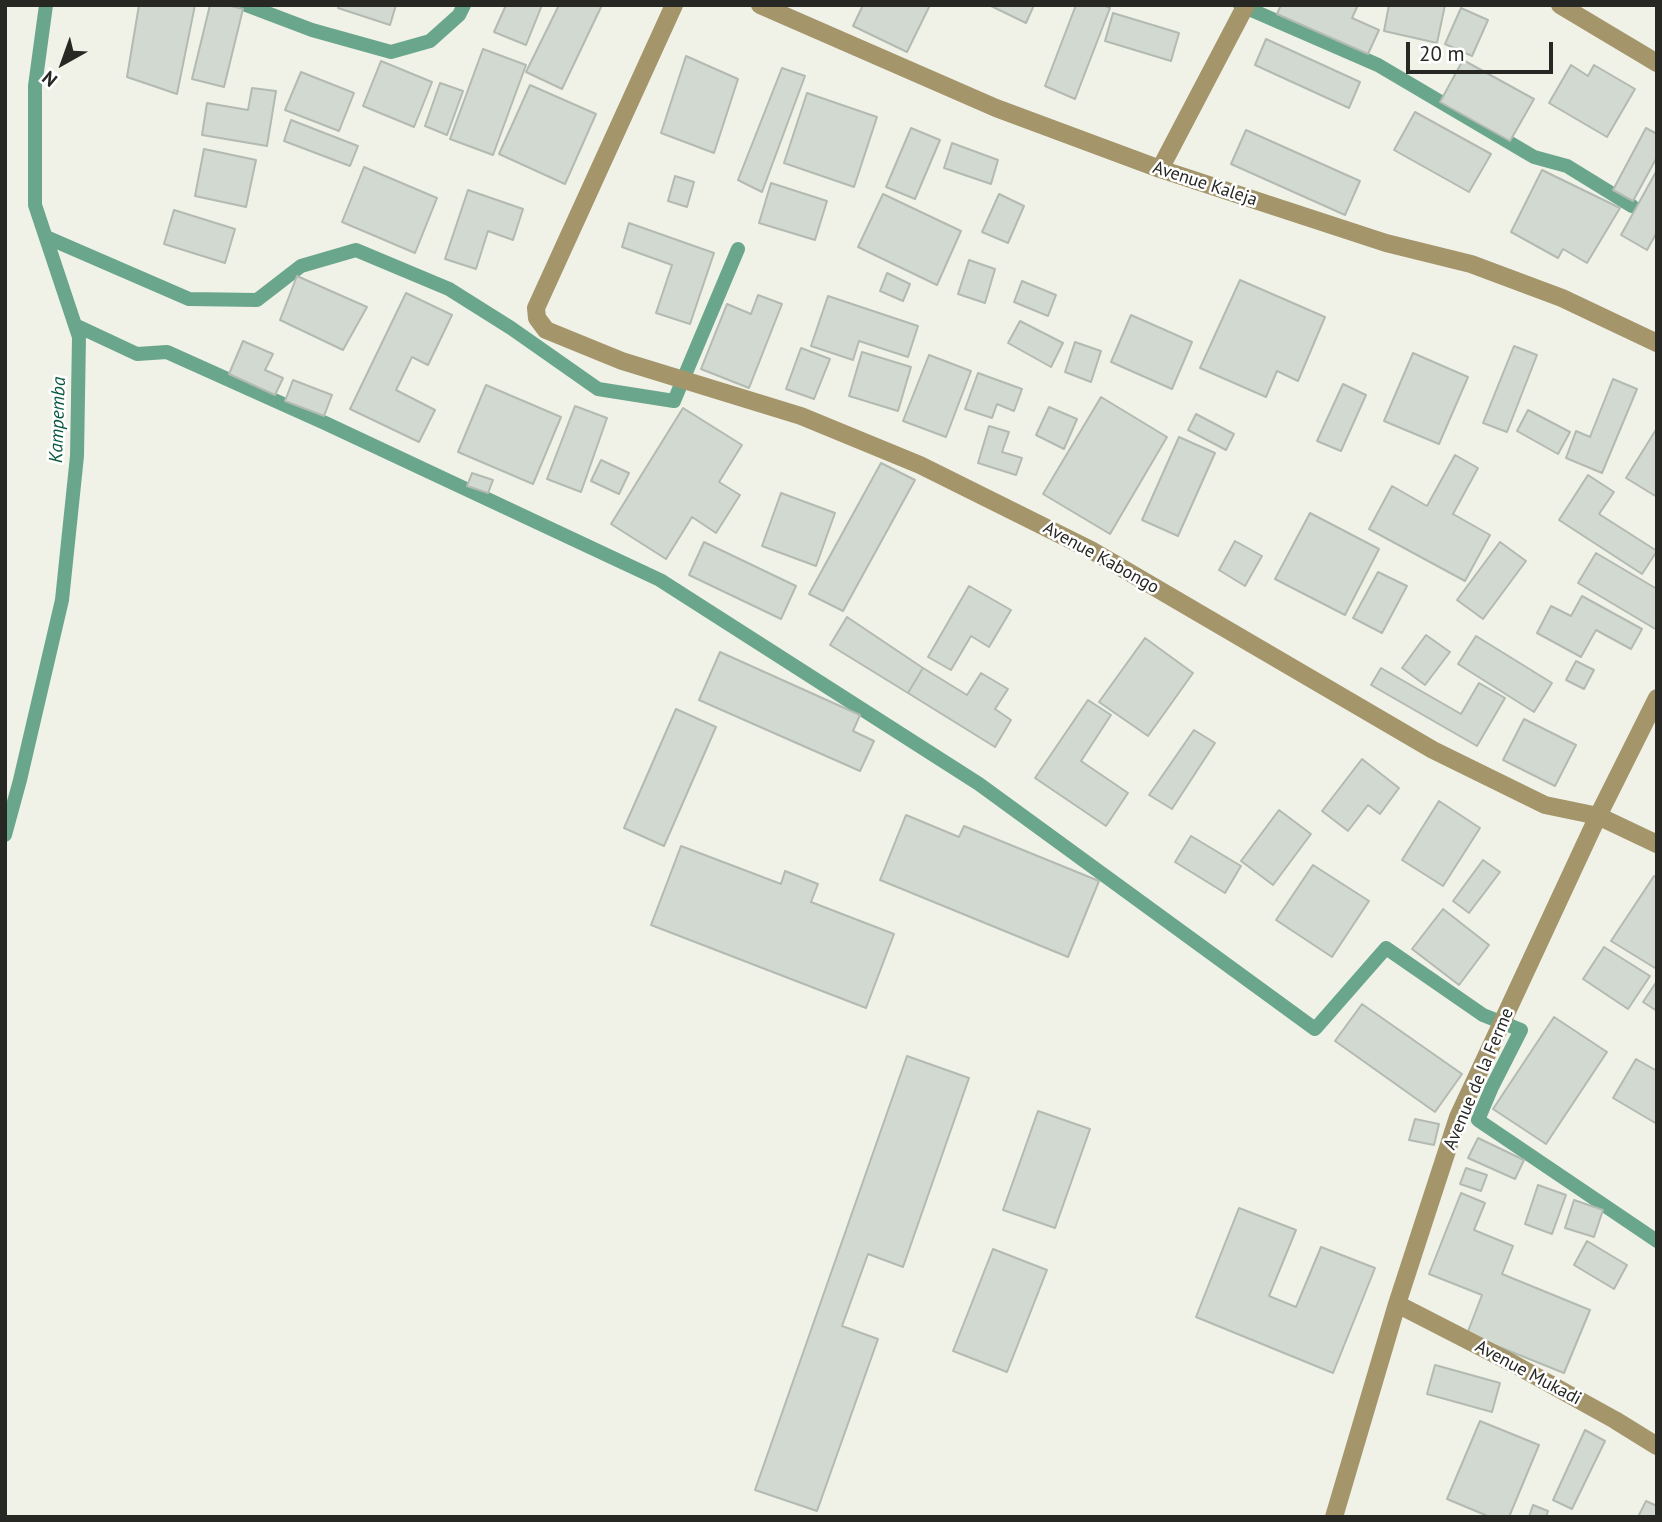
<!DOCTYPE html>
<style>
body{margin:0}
#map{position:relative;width:1662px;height:1522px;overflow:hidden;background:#f0f2e7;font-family:"PT Sans",sans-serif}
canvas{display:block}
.frame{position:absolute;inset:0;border:7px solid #272824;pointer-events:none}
.north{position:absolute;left:28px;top:28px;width:70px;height:70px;-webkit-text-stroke:5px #fff;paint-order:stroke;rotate:220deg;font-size:19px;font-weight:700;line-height:28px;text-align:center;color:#272824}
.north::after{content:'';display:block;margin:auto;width:24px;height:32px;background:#272824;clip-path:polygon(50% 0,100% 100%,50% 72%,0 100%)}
.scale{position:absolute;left:1406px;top:42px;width:147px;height:32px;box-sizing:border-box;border:4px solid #272824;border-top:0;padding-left:9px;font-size:21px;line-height:24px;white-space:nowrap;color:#272824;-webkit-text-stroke:5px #fff;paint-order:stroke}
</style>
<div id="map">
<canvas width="1662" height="1522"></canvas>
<div class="frame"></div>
<div class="north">N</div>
<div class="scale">20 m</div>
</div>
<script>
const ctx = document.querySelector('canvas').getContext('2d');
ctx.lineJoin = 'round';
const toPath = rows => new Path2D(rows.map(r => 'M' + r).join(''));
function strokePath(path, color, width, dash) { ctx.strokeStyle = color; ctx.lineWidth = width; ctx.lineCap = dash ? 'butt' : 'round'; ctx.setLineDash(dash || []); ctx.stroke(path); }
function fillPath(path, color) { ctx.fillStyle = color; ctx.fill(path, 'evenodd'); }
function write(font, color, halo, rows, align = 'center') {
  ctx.font = font + ' "PT Sans",sans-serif'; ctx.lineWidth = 5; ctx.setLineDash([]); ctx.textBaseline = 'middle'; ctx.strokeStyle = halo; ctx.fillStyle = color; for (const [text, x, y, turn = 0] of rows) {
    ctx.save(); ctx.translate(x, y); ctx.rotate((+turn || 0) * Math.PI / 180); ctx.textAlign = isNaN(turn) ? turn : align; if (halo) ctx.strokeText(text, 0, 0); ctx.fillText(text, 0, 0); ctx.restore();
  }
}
strokePath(toPath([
 [246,5,312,30,391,52,430,41,459,15,464,5],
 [1240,5,1378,65,1534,157,1567,166,1632,206],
 [46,237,189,299,257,300,301,266,356,250,449,289,511,328,598,389,674,401,738,249],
 [75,325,137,354,167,352,325,423,660,580,979,784,1315,1029,1386,948,1483,1015,1521,1030,1492,1087,1478,1120,1657,1241],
 [5,835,20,780,62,600,77,456,79,337,35,205,35,86,46,5]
]), '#6aa68b', 14);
const building = toPath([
 [139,5,195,5,177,94,127,77,139,5],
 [210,5,227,5,243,9,224,87,192,79,210,5],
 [339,5,396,5,390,25,338,8,339,5],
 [506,5,542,5,526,45,494,32,506,5],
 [559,5,602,5,562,89,526,72,559,5],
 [863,5,930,5,907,52,853,26,863,5],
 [989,5,1034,5,1026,23,989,5],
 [1076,5,1103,5,1110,8,1075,99,1045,86,1076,5],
 [1281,5,1358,5,1352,18,1379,30,1368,54,1277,14,1281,5],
 [1389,5,1445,5,1437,43,1384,31,1389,5],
 [1461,8,1488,20,1472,56,1445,44,1461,8],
 [1113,13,1179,33,1171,61,1105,41,1113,13],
 [1266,39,1360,82,1349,108,1255,65,1266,39],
 [483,49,526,65,493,155,450,139,483,49],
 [686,56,738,79,714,153,661,133,686,56],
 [1463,60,1534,99,1510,141,1440,102,1463,60],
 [381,61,432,82,414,127,363,106,381,61],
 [1571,65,1588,76,1594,65,1635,89,1607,137,1549,103,1571,65],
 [782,68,805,76,762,192,738,180,782,68],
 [301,72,354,93,339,131,285,110,301,72],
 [440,83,463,91,447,135,425,126,440,83],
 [530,85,596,114,565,184,499,154,530,85],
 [252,88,276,91,267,146,202,135,207,103,248,110,252,88],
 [807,93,877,117,854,187,784,163,807,93],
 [1415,112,1491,154,1469,192,1394,150,1415,112],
 [291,120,358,146,350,166,284,141,291,120],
 [911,128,940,140,915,199,886,187,911,128],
 [1646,128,1657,134,1657,157,1633,201,1613,190,1646,128],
 [1246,130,1360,181,1345,215,1231,164,1246,130],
 [952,143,998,160,991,184,944,168,952,143],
 [204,149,256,160,246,207,195,196,204,149],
 [364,167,437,198,415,253,342,222,364,167],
 [1542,170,1620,208,1587,263,1563,249,1558,258,1511,232,1542,170],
 [1657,170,1657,232,1647,250,1621,235,1657,170],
 [675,176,694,182,687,207,668,201,675,176],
 [771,183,827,201,815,240,759,223,771,183],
 [468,190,523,209,513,240,488,231,476,269,445,259,468,190],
 [883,194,961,231,937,285,858,247,883,194],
 [999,194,1024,206,1008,243,982,232,999,194],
 [174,210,235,229,225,263,164,244,174,210],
 [629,223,714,253,690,324,656,313,672,265,622,247,629,223],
 [969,260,995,269,985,303,958,294,969,260],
 [887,273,910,284,903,301,880,291,887,273],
 [297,276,367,307,343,350,280,320,297,276],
 [1240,280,1325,317,1298,381,1277,371,1266,397,1200,368,1240,280],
 [1022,281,1056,295,1048,316,1014,302,1022,281],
 [406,293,452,315,428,365,412,357,396,390,435,410,419,442,350,409,406,293],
 [758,295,782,304,749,388,701,369,727,304,751,314,758,295],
 [828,296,918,326,908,357,859,341,853,360,811,346,828,296],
 [1131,315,1192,342,1172,389,1111,362,1131,315],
 [1020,321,1063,343,1051,367,1008,343,1020,321],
 [243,341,273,354,265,370,283,378,275,395,229,374,243,341],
 [1075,342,1101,351,1091,382,1065,372,1075,342],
 [1514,346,1537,355,1507,432,1483,423,1514,346],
 [801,348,830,359,814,399,786,389,801,348],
 [862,352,911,367,898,411,849,396,862,352],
 [1413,353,1468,377,1439,444,1384,421,1413,353],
 [929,355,971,371,946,437,903,421,929,355],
 [978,373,1022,389,1014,411,997,404,992,418,965,409,978,373],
 [1613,379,1637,389,1602,473,1566,458,1576,431,1590,437,1613,379],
 [293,380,332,395,324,416,285,401,293,380],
 [1343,384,1366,395,1341,451,1317,441,1343,384],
 [486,385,561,417,533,484,458,452,486,385],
 [1101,397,1167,437,1110,534,1043,494,1101,397],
 [575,406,607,418,581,492,547,479,575,406],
 [1049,407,1077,419,1064,449,1036,435,1049,407],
 [683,408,742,445,719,482,740,495,716,533,692,517,666,559,611,524,683,408],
 [1528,410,1570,432,1558,454,1517,431,1528,410],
 [1196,414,1234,434,1226,450,1188,430,1196,414],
 [989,426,1009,432,1002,452,1022,458,1016,475,978,463,989,426],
 [1657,428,1657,497,1626,478,1657,428],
 [1179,437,1215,453,1178,536,1142,520,1179,437],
 [1455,455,1478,468,1453,514,1490,535,1465,581,1369,529,1392,486,1427,506,1455,455],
 [601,460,629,473,619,494,591,481,601,460],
 [881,463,915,480,843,611,809,594,881,463],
 [472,473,493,480,488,493,467,486,472,473],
 [1588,475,1614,492,1599,514,1657,551,1642,574,1559,520,1588,475],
 [781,493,835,513,816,566,762,546,781,493],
 [1310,513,1379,549,1345,615,1275,579,1310,513],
 [1235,541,1262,556,1245,586,1219,570,1235,541],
 [704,542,796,586,781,619,689,575,704,542],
 [1500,542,1526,561,1483,619,1457,600,1500,542],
 [1596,553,1657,589,1657,630,1578,583,1596,553],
 [1378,572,1407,586,1382,633,1353,618,1378,572],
 [969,586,1011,610,989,647,971,636,951,670,928,657,969,586],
 [1582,596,1642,629,1631,649,1596,630,1581,657,1537,633,1551,606,1571,616,1582,596],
 [847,617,923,668,908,693,830,645,847,617],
 [1426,635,1450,652,1425,685,1402,668,1426,635],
 [1476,636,1552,683,1534,712,1458,664,1476,636],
 [1145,638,1193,673,1148,736,1099,702,1145,638],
 [720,652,860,715,853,731,874,741,860,771,699,700,720,652],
 [1576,661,1594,670,1584,689,1566,680,1576,661],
 [923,668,967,695,981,673,1008,689,995,709,1011,720,995,747,908,693,923,668],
 [1381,668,1461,714,1479,683,1505,698,1477,746,1371,685,1381,668],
 [1088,700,1111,715,1081,761,1128,793,1106,826,1035,778,1088,700],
 [676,709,716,727,664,846,624,828,676,709],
 [1524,719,1576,745,1555,786,1503,760,1524,719],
 [1194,730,1215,743,1172,809,1149,795,1194,730],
 [1362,759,1399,788,1380,814,1368,805,1348,831,1322,811,1362,759],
 [1439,801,1480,828,1443,886,1402,860,1439,801],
 [1279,810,1311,834,1273,885,1241,861,1279,810],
 [906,815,959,837,964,826,1099,881,1068,957,880,880,906,815],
 [1191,836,1241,866,1225,893,1175,862,1191,836],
 [681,846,781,884,785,871,818,884,811,902,894,934,866,1008,651,925,681,846],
 [1483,860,1500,872,1469,913,1453,901,1483,860],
 [1313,865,1369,901,1332,957,1276,920,1313,865],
 [1654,876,1657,878,1657,965,1655,968,1611,941,1654,876],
 [1443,909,1489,945,1459,985,1412,949,1443,909],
 [1604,947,1650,976,1628,1009,1583,979,1604,947],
 [1657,981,1657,1011,1643,1002,1657,981],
 [1362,1004,1462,1074,1435,1112,1335,1041,1362,1004],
 [1554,1017,1607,1052,1546,1144,1493,1109,1554,1017],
 [907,1056,969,1078,903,1267,868,1254,842,1326,878,1339,817,1511,755,1490,907,1056],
 [1636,1059,1657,1071,1657,1124,1613,1098,1636,1059],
 [1038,1111,1090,1129,1055,1228,1003,1210,1038,1111],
 [1415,1119,1439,1124,1434,1145,1409,1140,1415,1119],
 [1478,1138,1524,1160,1515,1179,1468,1158,1478,1138],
 [1466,1168,1487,1175,1481,1191,1460,1184,1466,1168],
 [1538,1185,1566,1195,1552,1234,1525,1224,1538,1185],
 [1461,1193,1485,1203,1474,1230,1513,1246,1502,1274,1590,1310,1564,1373,1467,1334,1482,1295,1429,1274,1461,1193],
 [1574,1200,1603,1210,1594,1237,1565,1228,1574,1200],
 [1239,1208,1296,1230,1269,1296,1296,1307,1321,1247,1375,1268,1333,1373,1196,1317,1239,1208],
 [1587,1241,1627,1265,1614,1289,1574,1265,1587,1241],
 [993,1249,1047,1270,1007,1372,953,1351,993,1249],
 [1435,1365,1500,1383,1492,1412,1427,1394,1435,1365],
 [1480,1421,1539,1445,1509,1517,1490,1517,1447,1499,1480,1421],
 [1585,1430,1605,1441,1572,1509,1553,1500,1585,1430],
 [1646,1501,1657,1506,1657,1517,1638,1517,1646,1501],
 [1533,1505,1548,1511,1546,1517,1529,1517,1533,1505]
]);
fillPath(building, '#d2d9d0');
strokePath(building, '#b3bab1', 2);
strokePath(toPath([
 [674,5,536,308,537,318,546,330,622,361,801,416,920,465,1091,550,1433,750,1545,805,1598,816,1657,844],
 [760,5,996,108,1160,169,1386,243,1471,264,1562,298,1657,343],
 [1560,5,1657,63],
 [1160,169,1246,5],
 [1397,1304,1512,1363,1615,1420,1657,1446],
 [1334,1517,1397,1304,1458,1117,1598,816,1657,698]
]), '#a4956b', 18);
write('18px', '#272824', '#fff', [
 ["Avenue Kaleja",1205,184,18],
 ["Avenue Kabongo",1101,558,29],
 ["Avenue de la Ferme",1479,1079,-67],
 ["Avenue Mukadi",1528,1373,28]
]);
write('italic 19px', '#0a593e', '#fff', [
 ["Kampemba",58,420,-88]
]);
</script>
